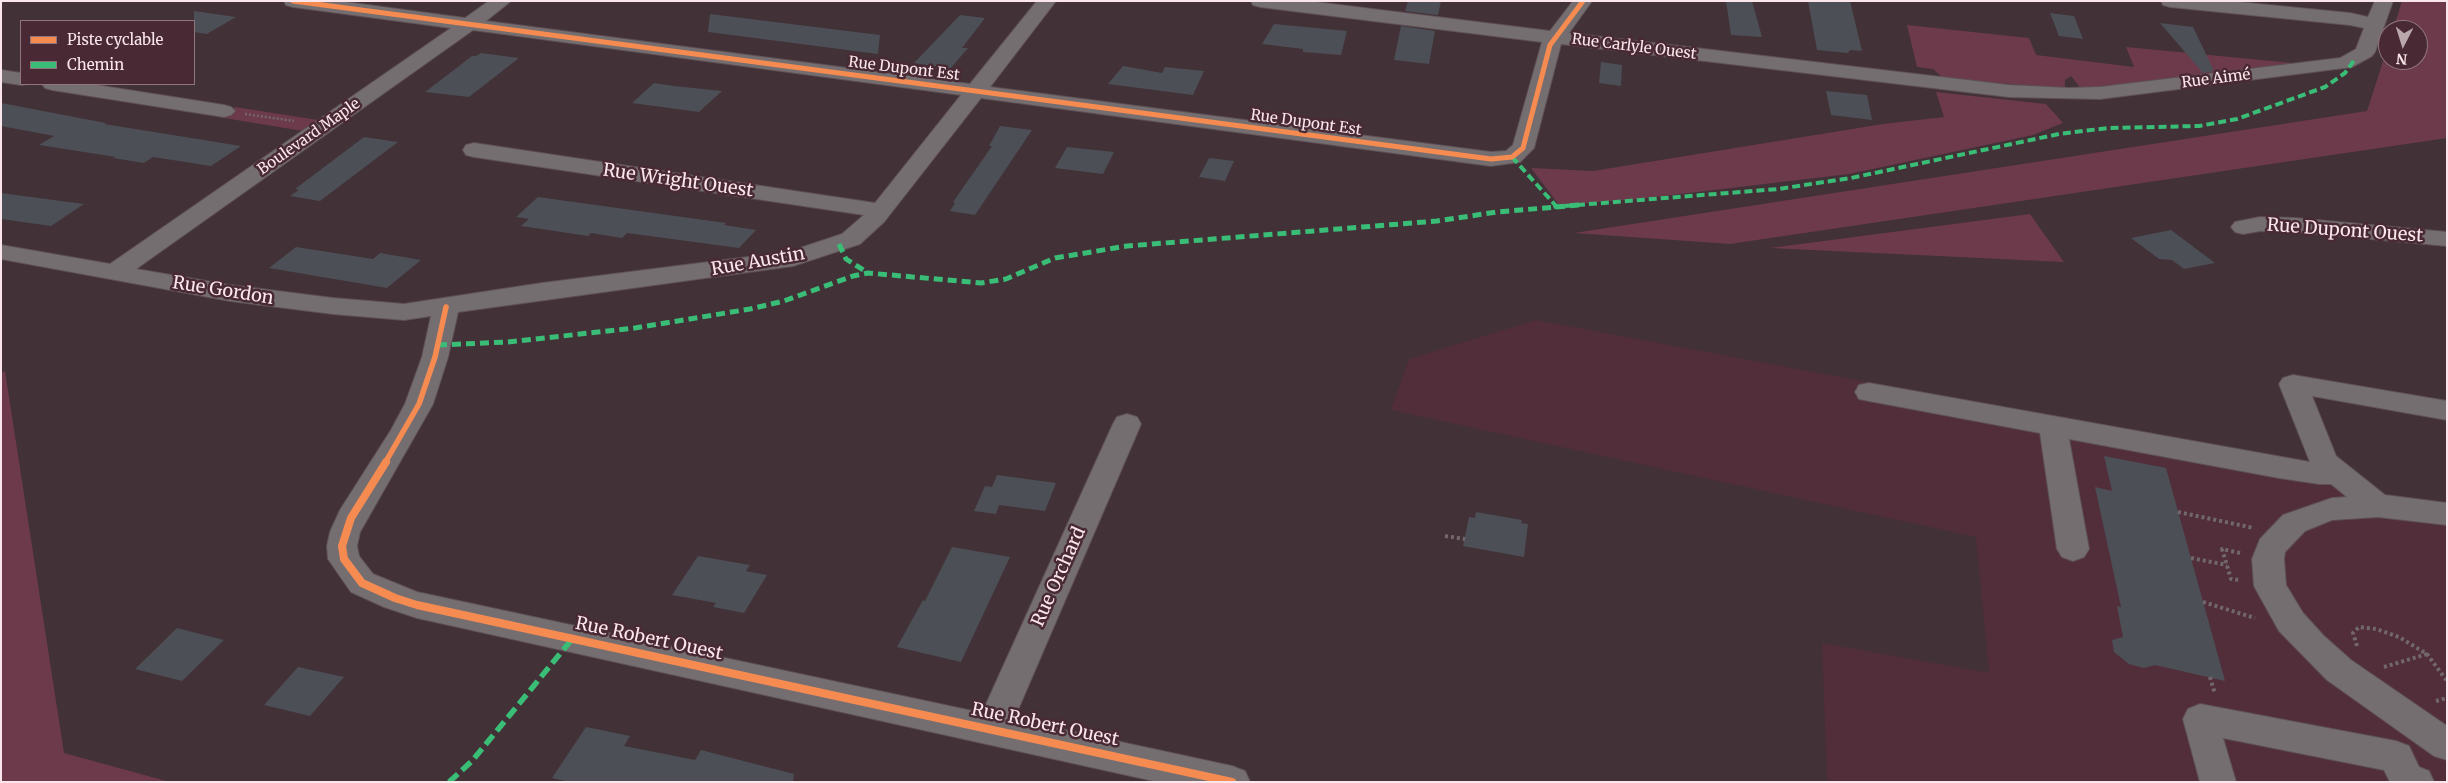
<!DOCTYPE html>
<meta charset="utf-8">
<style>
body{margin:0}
#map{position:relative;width:2448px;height:783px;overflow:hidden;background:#423137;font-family:Merriweather,serif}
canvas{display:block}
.frame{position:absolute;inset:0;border:2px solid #fae6eb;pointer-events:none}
.legend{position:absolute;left:20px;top:20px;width:175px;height:65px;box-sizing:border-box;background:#492a34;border:1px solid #90757d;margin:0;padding:6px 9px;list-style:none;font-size:15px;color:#fae6eb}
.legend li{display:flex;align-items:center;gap:10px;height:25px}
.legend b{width:25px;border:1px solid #90757d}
.north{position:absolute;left:2378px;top:20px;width:50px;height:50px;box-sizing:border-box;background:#492a34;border:1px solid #90757d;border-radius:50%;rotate:185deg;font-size:14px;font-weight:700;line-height:20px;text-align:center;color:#fae6eb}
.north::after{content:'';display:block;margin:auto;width:18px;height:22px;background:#baa7ac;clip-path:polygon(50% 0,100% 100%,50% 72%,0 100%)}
</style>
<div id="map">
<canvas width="2448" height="783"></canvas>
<div class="frame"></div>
<ul class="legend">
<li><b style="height:6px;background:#f68b52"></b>Piste cyclable</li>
<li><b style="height:6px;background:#3abd76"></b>Chemin</li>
</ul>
<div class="north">N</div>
</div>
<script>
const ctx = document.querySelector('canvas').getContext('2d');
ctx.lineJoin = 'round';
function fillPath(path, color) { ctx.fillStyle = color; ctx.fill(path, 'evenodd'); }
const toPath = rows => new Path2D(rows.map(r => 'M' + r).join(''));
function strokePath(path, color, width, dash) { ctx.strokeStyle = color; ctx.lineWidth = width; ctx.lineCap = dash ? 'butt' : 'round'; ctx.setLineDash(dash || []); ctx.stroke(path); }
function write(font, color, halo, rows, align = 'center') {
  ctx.font = font + ' Merriweather,serif'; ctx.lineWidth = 5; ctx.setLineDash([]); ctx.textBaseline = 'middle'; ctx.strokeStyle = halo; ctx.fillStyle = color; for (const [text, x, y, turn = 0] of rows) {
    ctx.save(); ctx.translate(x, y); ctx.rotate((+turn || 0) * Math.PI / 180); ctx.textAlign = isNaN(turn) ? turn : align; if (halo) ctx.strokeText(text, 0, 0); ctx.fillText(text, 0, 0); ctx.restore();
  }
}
fillPath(toPath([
 [1536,320,2310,465,2447,520,2447,782,1827,782,1822,643,1989,673,1976,537,1391,410,1409,359]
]), '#512e3a');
fillPath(toPath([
 [2402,1,2447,1,2447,138,1730,244,1574,233,2367,111,2388,46,2388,60,2418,60,2418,30,2393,30],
 [1907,25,2029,38,2036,55,2134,67,2126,47,2303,64,2082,90,2071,76,2065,80,2065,88,2056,88,1943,78,1933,69,1917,67],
 [1936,92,2046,104,2063,123,2033,135,1849,174,1638,199,1559,205,1531,168,1593,171,1883,124,1944,117],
 [235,107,318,120,303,131,218,117],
 [2030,214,2064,262,1770,248],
 [5,371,64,753,170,782,1,782,1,373]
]), '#6c3a4b');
fillPath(toPath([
 [1408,1,1441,1,1438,15,1405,11],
 [1726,1,1752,1,1762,37,1731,35],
 [1808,1,1850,1,1862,51,1850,50,1848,53,1817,50],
 [194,11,236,17,207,34,194,32],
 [2050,13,2074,16,2083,39,2059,36],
 [710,14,880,35,878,54,708,32],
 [960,15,985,18,962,48,968,48,950,69,914,63],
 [2160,23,2193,27,2214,71,2203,73],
 [1274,24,1347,31,1341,55,1303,52,1303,49,1262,44],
 [1401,26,1435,31,1429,64,1394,60],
 [481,53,519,58,469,97,425,92,472,56,476,56],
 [1601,62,1622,65,1621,86,1599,83],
 [1123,66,1162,73,1165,67,1204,71,1193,95,1108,84],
 [654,83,674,86,722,91,699,112,632,103],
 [1826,91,1867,95,1872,120,1831,115],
 [1,103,106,123,104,124,241,146,211,166,153,157,144,163,113,158,116,157,39,145,54,136,1,126],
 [1000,126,1032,130,975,215,950,211,955,203,953,202,992,146,989,146],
 [364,137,398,142,320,201,290,196,299,190,295,189],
 [1067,147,1114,152,1103,174,1055,168],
 [1209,158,1234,161,1225,181,1199,177],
 [1,193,84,204,51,226,1,219],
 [538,197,726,223,724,225,756,230,739,248,627,233,622,238,591,233,588,236,521,226,529,219,516,217],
 [2171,230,2215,263,2184,269,2172,260,2159,259,2131,238],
 [296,247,373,259,380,253,421,260,387,288,269,268],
 [2104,456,2166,468,2225,681,2155,665,2144,668,2129,664,2114,652,2112,640,2123,637,2117,606,2121,607,2095,487,2112,491],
 [997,475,1056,483,1045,511,999,505,996,514,974,511,985,486,992,487],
 [1476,512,1522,520,1521,523,1528,524,1524,557,1463,546,1469,517,1475,518],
 [952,547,1010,557,961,662,897,647,923,600,925,601],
 [698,556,750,565,746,571,767,575,744,613,713,607,716,603,672,595],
 [177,628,224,640,182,681,135,669],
 [298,667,344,677,310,716,264,705],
 [586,727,630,736,624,746,695,760,701,750,794,774,793,782,569,782,552,778]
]), '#4c4f56');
const minor = toPath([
 [284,1,338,1,465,18,489,1,511,1,486,21,970,84,1037,1,1056,1,990,87,1491,152,1506,151,1513,145,1542,42,1260,7,1253,5,1251,1,1308,1,1550,31,1573,1,1592,1,1569,33,2009,85,2069,88,2100,87,2340,58,2356,49,2364,28,2350,25,2170,7,2163,5,2161,1,2229,1,2350,13,2368,17,2375,1,2393,1,2375,52,2372,56,2352,67,2100,99,2009,97,1561,44,1534,148,1520,162,1491,166,981,98,884,222,860,244,793,266,458,312,448,357,433,404,360,532,357,546,359,556,373,574,417,592,982,713,1113,424,1117,417,1127,414,1137,417,1141,424,1014,719,1232,766,1245,771,1250,782,1158,782,417,618,384,607,351,592,328,559,327,546,330,532,340,510,391,430,405,404,422,357,431,316,404,320,333,314,230,301,1,259,1,245,110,264,451,28,293,7,286,5,284,1],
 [473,30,961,95,875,203,474,143,466,145,463,150,466,155,474,157,864,215,842,234,788,252,542,283,404,304,333,298,230,285,136,269,473,30],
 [1,70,21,73,21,84,27,84,21,85,1,82,1,70],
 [42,84,90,84,224,105,231,107,235,111,231,115,224,117,52,90,45,88,42,84],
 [2260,217,2295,218,2447,232,2447,246,2295,232,2260,231,2243,234,2235,232,2231,227,2235,222,2260,217],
 [2293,375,2447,401,2447,420,2312,396,2336,456,2385,495,2447,503,2447,525,2378,517,2332,520,2305,531,2285,552,2284,559,2286,585,2303,613,2324,636,2351,660,2447,726,2447,760,2434,756,2327,680,2279,631,2254,586,2252,559,2260,539,2283,515,2332,498,2347,497,2331,484,2319,484,2279,478,2069,439,2089,549,2084,557,2073,561,2062,557,2057,549,2040,433,1869,401,1859,399,1855,392,1859,385,1869,383,2310,462,2279,384,2283,378,2293,375],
 [2200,704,2396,741,2409,746,2419,767,2429,771,2434,782,2390,782,2384,770,2223,738,2236,782,2200,782,2183,719,2188,709,2200,704]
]);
strokePath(minor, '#5e5055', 2);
strokePath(toPath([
 [245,114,294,121]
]), '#72686c', 2.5, [2, 2]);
strokePath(toPath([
 [2178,512,2254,528],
 [1445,536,1465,539],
 [2240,553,2222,549,2231,579,2240,580],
 [2191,558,2227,565],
 [2203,602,2255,618],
 [2357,646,2353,633,2359,627,2376,629,2399,637,2427,654,2447,681],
 [2384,667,2427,654],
 [2210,677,2215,694],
 [2436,701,2447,698]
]), '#72686c', 4, [3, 3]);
fillPath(minor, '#756e70');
strokePath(toPath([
 [1512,157,1556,206],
 [1565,206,1778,189,1851,178,2059,134,2108,128,2199,126,2237,119,2325,87,2345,73,2355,59]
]), '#3abd76', 4, [8, 4]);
strokePath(toPath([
 [1555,205,1557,208],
 [839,244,846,259,868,273],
 [438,345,508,342,635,328,750,309,784,301,853,276,868,273,981,283,1006,279,1055,258,1127,246,1437,221,1497,212,1580,205]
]), '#3abd76', 5, [9, 5]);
strokePath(toPath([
 [449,782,472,761,573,638]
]), '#3abd76', 5.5, [12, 5.5]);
strokePath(toPath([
 [293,1,1491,159,1512,157,1523,148,1550,45,1583,1]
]), '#f68b52', 5);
strokePath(toPath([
 [385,463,419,404,435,357,446,307]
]), '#f68b52', 5.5);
strokePath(toPath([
 [386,462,351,518,342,546,344,559,362,583,395,598,417,605,1232,782]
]), '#f68b52', 8);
write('15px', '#fae6eb', '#492a34', [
 ["Rue Carlyle Ouest",1634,47,7],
 ["Rue Dupont Est",904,69,7],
 ["Rue Aimé",2216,79,-7],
 ["Rue Dupont Est",1306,123,8],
 ["Boulevard Maple",309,137,-35]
]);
write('18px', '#fae6eb', '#492a34', [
 ["Rue Wright Ouest",678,181,8],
 ["Rue Dupont Ouest",2345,231,4],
 ["Rue Austin",758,262,-10],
 ["Rue Gordon",223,291,9],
 ["Rue Orchard",1059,577,-66],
 ["Rue Robert Ouest",649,639,12],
 ["Rue Robert Ouest",1045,725,12]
]);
</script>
